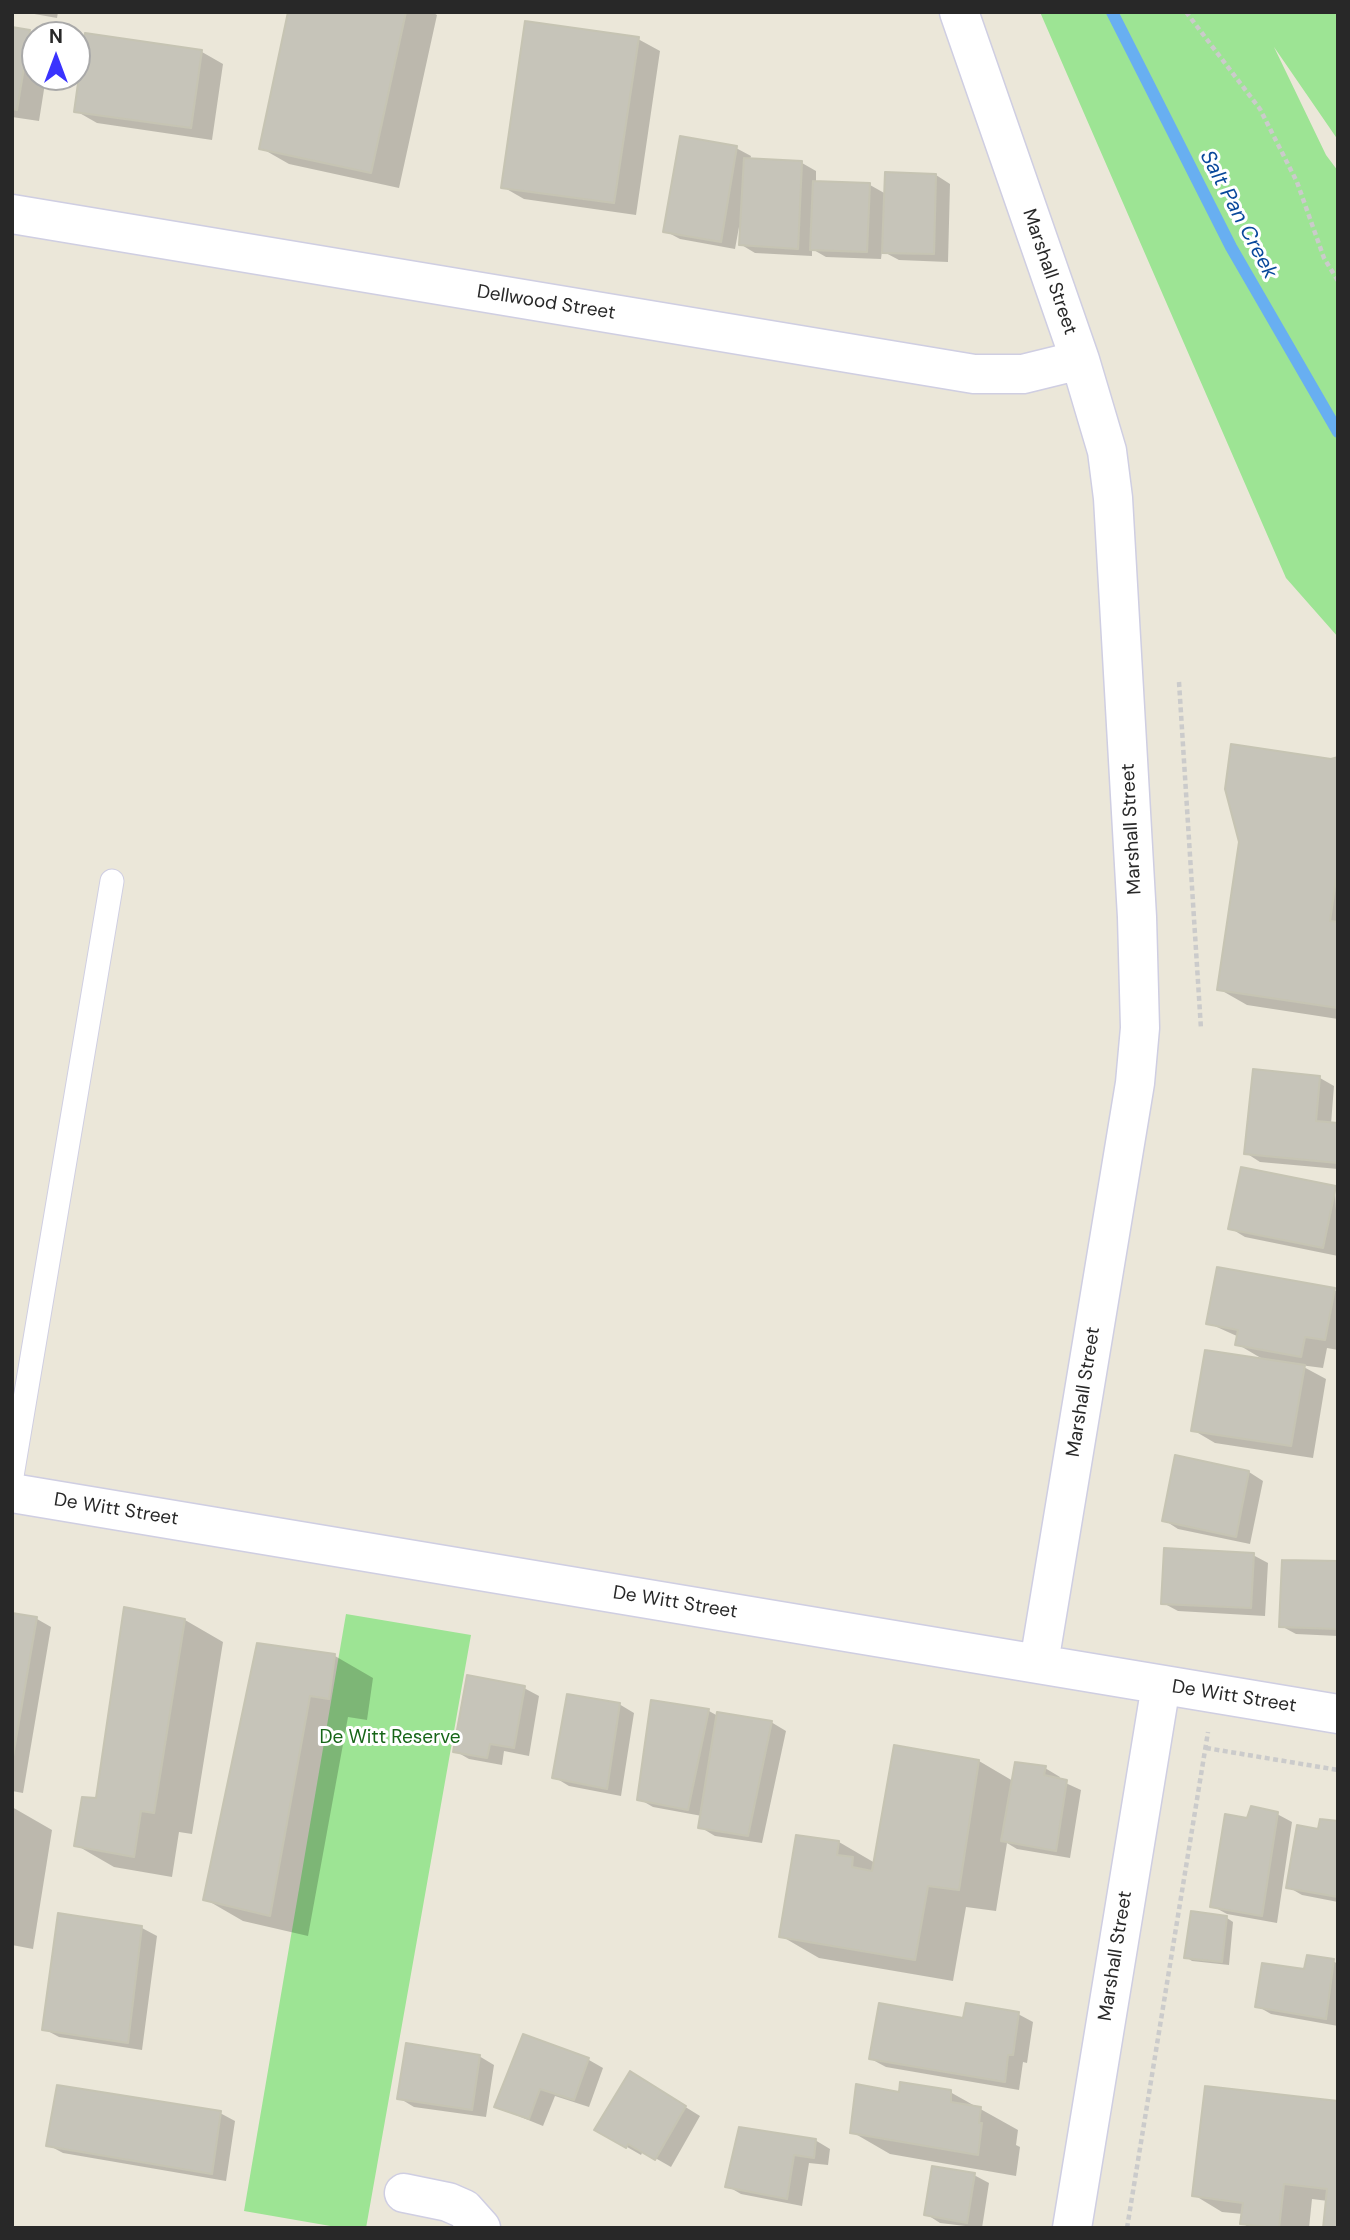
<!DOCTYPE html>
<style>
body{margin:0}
#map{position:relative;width:1350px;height:2240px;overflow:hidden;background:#ebe7d9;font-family:"DM Sans",sans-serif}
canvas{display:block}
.frame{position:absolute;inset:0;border:14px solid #282828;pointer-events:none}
.north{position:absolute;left:21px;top:21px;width:70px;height:70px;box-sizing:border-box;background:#fff;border:2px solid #a9a9a9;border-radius:50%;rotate:0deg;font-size:19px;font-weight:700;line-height:28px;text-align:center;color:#282828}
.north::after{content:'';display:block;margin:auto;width:24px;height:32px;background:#3a33fe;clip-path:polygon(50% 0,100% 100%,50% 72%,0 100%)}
</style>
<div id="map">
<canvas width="1350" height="2240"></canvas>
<div class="frame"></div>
<div class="north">N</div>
</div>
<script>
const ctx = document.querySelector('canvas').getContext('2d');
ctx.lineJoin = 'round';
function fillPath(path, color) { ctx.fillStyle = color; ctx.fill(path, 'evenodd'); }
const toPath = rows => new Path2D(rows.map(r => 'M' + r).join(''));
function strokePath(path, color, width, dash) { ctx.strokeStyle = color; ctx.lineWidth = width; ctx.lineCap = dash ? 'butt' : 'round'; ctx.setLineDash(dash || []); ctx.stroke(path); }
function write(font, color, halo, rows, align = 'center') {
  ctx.font = font + ' "DM Sans",sans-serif'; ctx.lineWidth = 6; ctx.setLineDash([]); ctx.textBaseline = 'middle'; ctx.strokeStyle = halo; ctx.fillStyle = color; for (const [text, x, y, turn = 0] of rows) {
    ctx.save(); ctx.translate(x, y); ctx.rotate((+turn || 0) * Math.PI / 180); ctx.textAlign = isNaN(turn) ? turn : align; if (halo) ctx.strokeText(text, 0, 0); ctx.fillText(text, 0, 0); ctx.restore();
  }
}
fillPath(toPath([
 [1040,12,1338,12,1338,140,1274,47,1326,155,1338,171,1338,637,1286,578],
 [346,1614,471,1635,366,2228,342,2228,244,2211]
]), '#9de494');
fillPath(toPath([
 [23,12,58,12,57,18],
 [290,12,432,12,437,15,399,188,289,164,261,148],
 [12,29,35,35,35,77,46,77,39,121,12,117],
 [638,39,660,51,636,215,524,199,503,187],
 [202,52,223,64,212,140,97,123,76,111],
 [736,148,751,156,750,160,802,163,816,171,816,182,870,185,886,194,936,175,950,184,948,262,899,260,882,251,881,259,826,257,812,249,812,256,755,253,740,244,742,227,739,227,735,249,680,239,665,231],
 [1338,759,1338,1019,1247,1005,1219,989,1331,761],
 [1320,1078,1334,1086,1331,1124,1338,1124,1338,1169,1260,1162,1246,1153],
 [1335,1188,1338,1256,1245,1237,1230,1228],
 [1334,1290,1338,1292,1338,1350,1327,1348,1323,1368,1300,1365,1326,1379,1313,1458,1215,1443,1193,1430,1266,1361,1237,1344,1239,1337,1208,1323],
 [1249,1472,1263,1481,1250,1544,1178,1529,1164,1520],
 [1253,1555,1268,1563,1265,1616,1178,1611,1163,1603],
 [1338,1563,1338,1636,1296,1634,1281,1626],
 [12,1615,37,1619,51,1627,23,1793,12,1791],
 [185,1620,223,1642,192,1834,179,1832,172,1877,114,1867,76,1845],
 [258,1645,335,1656,373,1678,367,1720,348,1717,308,1936,243,1921,205,1899],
 [524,1688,539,1696,529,1756,504,1751,502,1765,469,1759,455,1751],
 [619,1704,634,1713,621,1796,569,1786,554,1777],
 [709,1711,718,1716,771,1722,786,1731,762,1843,715,1836,700,1827,702,1816,653,1807,639,1799],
 [895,1747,979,1761,1013,1781,1045,1768,1060,1777,1059,1780,1081,1790,1070,1858,1017,1849,1007,1843,996,1911,966,1907,953,1981,819,1958,781,1936,839,1842,875,1863],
 [12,1807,52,1830,33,1949,12,1945],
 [1277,1814,1292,1822,1277,1923,1227,1914,1212,1906,1248,1820],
 [1338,1823,1338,1902,1302,1895,1288,1887,1319,1831],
 [59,1915,142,1928,157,1936,142,2050,59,2037,44,2029],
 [1227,1918,1233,1922,1229,1965,1192,1961,1186,1957],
 [1333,1961,1338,1964,1338,2026,1271,2014,1257,2006,1306,1971],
 [1018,2014,1033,2022,1027,2063,1023,2062,1019,2090,886,2067,871,2059,964,2020],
 [524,2037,589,2060,603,2068,589,2107,555,2096,543,2126,496,2107],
 [479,2056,494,2065,486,2117,414,2107,399,2098],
 [645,2082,700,2116,671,2167,643,2151,641,2155,596,2129],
 [950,2092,1018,2130,1016,2145,1020,2147,1016,2176,890,2154,852,2132,901,2094],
 [1338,2103,1328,2201,1312,2199,1309,2228,1250,2228,1242,2223,1243,2214,1222,2212,1194,2195],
 [220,2113,235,2121,226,2181,63,2153,48,2145],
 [815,2140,830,2149,828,2165,809,2163,802,2206,741,2194,727,2186],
 [974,2175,989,2183,982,2228,940,2223,926,2214]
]), '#0003');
strokePath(toPath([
 [1112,12,1231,247,1338,432]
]), '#68aff1', 12);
const building = toPath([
 [288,12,406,12,371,173,259,149,288,12],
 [525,21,639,37,614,203,501,188,525,21],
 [12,27,30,30,17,110,12,109,12,27],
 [85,33,202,50,191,128,74,112,85,33],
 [680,136,737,146,721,242,663,232,680,136],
 [744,158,802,161,798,249,739,245,744,158],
 [885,172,936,174,934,254,882,253,885,172],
 [813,181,870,183,867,252,810,250,813,181],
 [1231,744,1331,759,1338,757,1338,865,1330,921,1338,922,1338,1008,1217,990,1239,842,1225,789,1231,744],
 [1253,1069,1320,1076,1316,1121,1338,1123,1338,1163,1244,1154,1253,1069],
 [1241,1167,1336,1186,1323,1248,1228,1229,1241,1167],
 [1217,1267,1335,1288,1325,1340,1305,1337,1301,1357,1235,1345,1238,1330,1206,1324,1217,1267],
 [1205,1350,1305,1365,1291,1446,1191,1431,1205,1350],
 [1175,1455,1249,1471,1236,1537,1162,1521,1175,1455],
 [1164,1548,1254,1553,1251,1608,1161,1604,1164,1548],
 [1282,1560,1338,1561,1338,1629,1279,1627,1282,1560],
 [124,1607,185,1619,154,1813,141,1811,134,1857,74,1846,82,1797,96,1798,124,1607],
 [12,1613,37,1617,12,1762,12,1613],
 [257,1643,335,1654,329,1699,310,1696,270,1916,203,1900,257,1643],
 [467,1675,525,1686,514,1748,490,1744,487,1758,453,1752,467,1675],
 [567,1694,620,1703,607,1789,552,1778,567,1694],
 [651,1700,709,1709,688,1810,637,1800,651,1700],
 [717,1712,772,1721,748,1836,698,1828,717,1712],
 [894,1745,979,1760,959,1890,928,1886,915,1960,779,1937,796,1835,839,1841,837,1855,853,1857,852,1867,872,1871,894,1745],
 [1015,1762,1046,1766,1044,1775,1067,1780,1056,1851,1001,1841,1015,1762],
 [1251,1806,1278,1812,1262,1916,1210,1907,1225,1814,1247,1818,1251,1806],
 [1320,1819,1338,1821,1338,1897,1286,1888,1297,1825,1318,1829,1320,1819],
 [1191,1911,1227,1916,1222,1962,1184,1958,1191,1911],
 [58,1913,142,1926,128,2043,42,2030,58,1913],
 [1307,1955,1334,1959,1326,2019,1255,2007,1262,1963,1304,1969,1307,1955],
 [879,2003,963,2018,966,2003,1019,2012,1013,2055,1008,2055,1005,2082,869,2059,879,2003],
 [523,2034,589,2058,574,2100,540,2089,529,2119,494,2107,523,2034],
 [406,2043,480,2055,472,2110,397,2099,406,2043],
 [630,2071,686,2106,655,2160,628,2144,626,2148,594,2130,630,2071],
 [900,2082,951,2090,951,2102,981,2107,979,2123,982,2123,978,2155,850,2133,856,2084,899,2092,900,2082],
 [57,2085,221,2111,212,2174,46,2146,57,2085],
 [1205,2086,1338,2101,1338,2228,1323,2228,1327,2189,1284,2184,1279,2228,1240,2224,1243,2203,1192,2196,1205,2086],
 [739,2127,816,2139,814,2158,794,2155,787,2199,725,2187,739,2127],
 [932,2166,975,2173,967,2223,924,2215,932,2166]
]);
fillPath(building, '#c6c4b9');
strokePath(building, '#c6c4b3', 2);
const service = toPath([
 [12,1476,112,881]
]);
const minor = toPath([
 [959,12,1080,360,1107,451,1113,498,1137,917,1140,1028,1135,1083,1039,1663],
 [12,214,974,374,1023,374,1080,360],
 [12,1493,1338,1714],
 [404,2193,448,2202,464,2209,481,2228],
 [1072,2228,1161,1685]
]);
strokePath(service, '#cfcee2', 25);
strokePath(minor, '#cfcee2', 41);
strokePath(toPath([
 [1186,12,1260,109,1297,182,1324,258,1338,281],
 [1179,682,1201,1029],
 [1206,1748,1338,1770],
 [1127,2228,1208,1732]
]), '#cbcbcb', 4.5, [5, 3.5]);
strokePath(service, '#fff', 23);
strokePath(minor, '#fff', 38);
write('19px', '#282828', '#fff', [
 ["Marshall Street",1049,272,71],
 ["Dellwood Street",546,303,9],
 ["Marshall Street",1132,829,-93],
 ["Marshall Street",1084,1392,-81],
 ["De Witt Street",116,1510,9],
 ["De Witt Street",675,1603,9],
 ["De Witt Street",1234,1697,9],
 ["Marshall Street",1116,1956,-81]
]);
write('19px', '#176618', '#fff', [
 ["De Witt Reserve",390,1738]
]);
write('italic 21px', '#0a499b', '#fff', [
 ["Salt Pan Creek",1238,215,62]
]);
</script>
